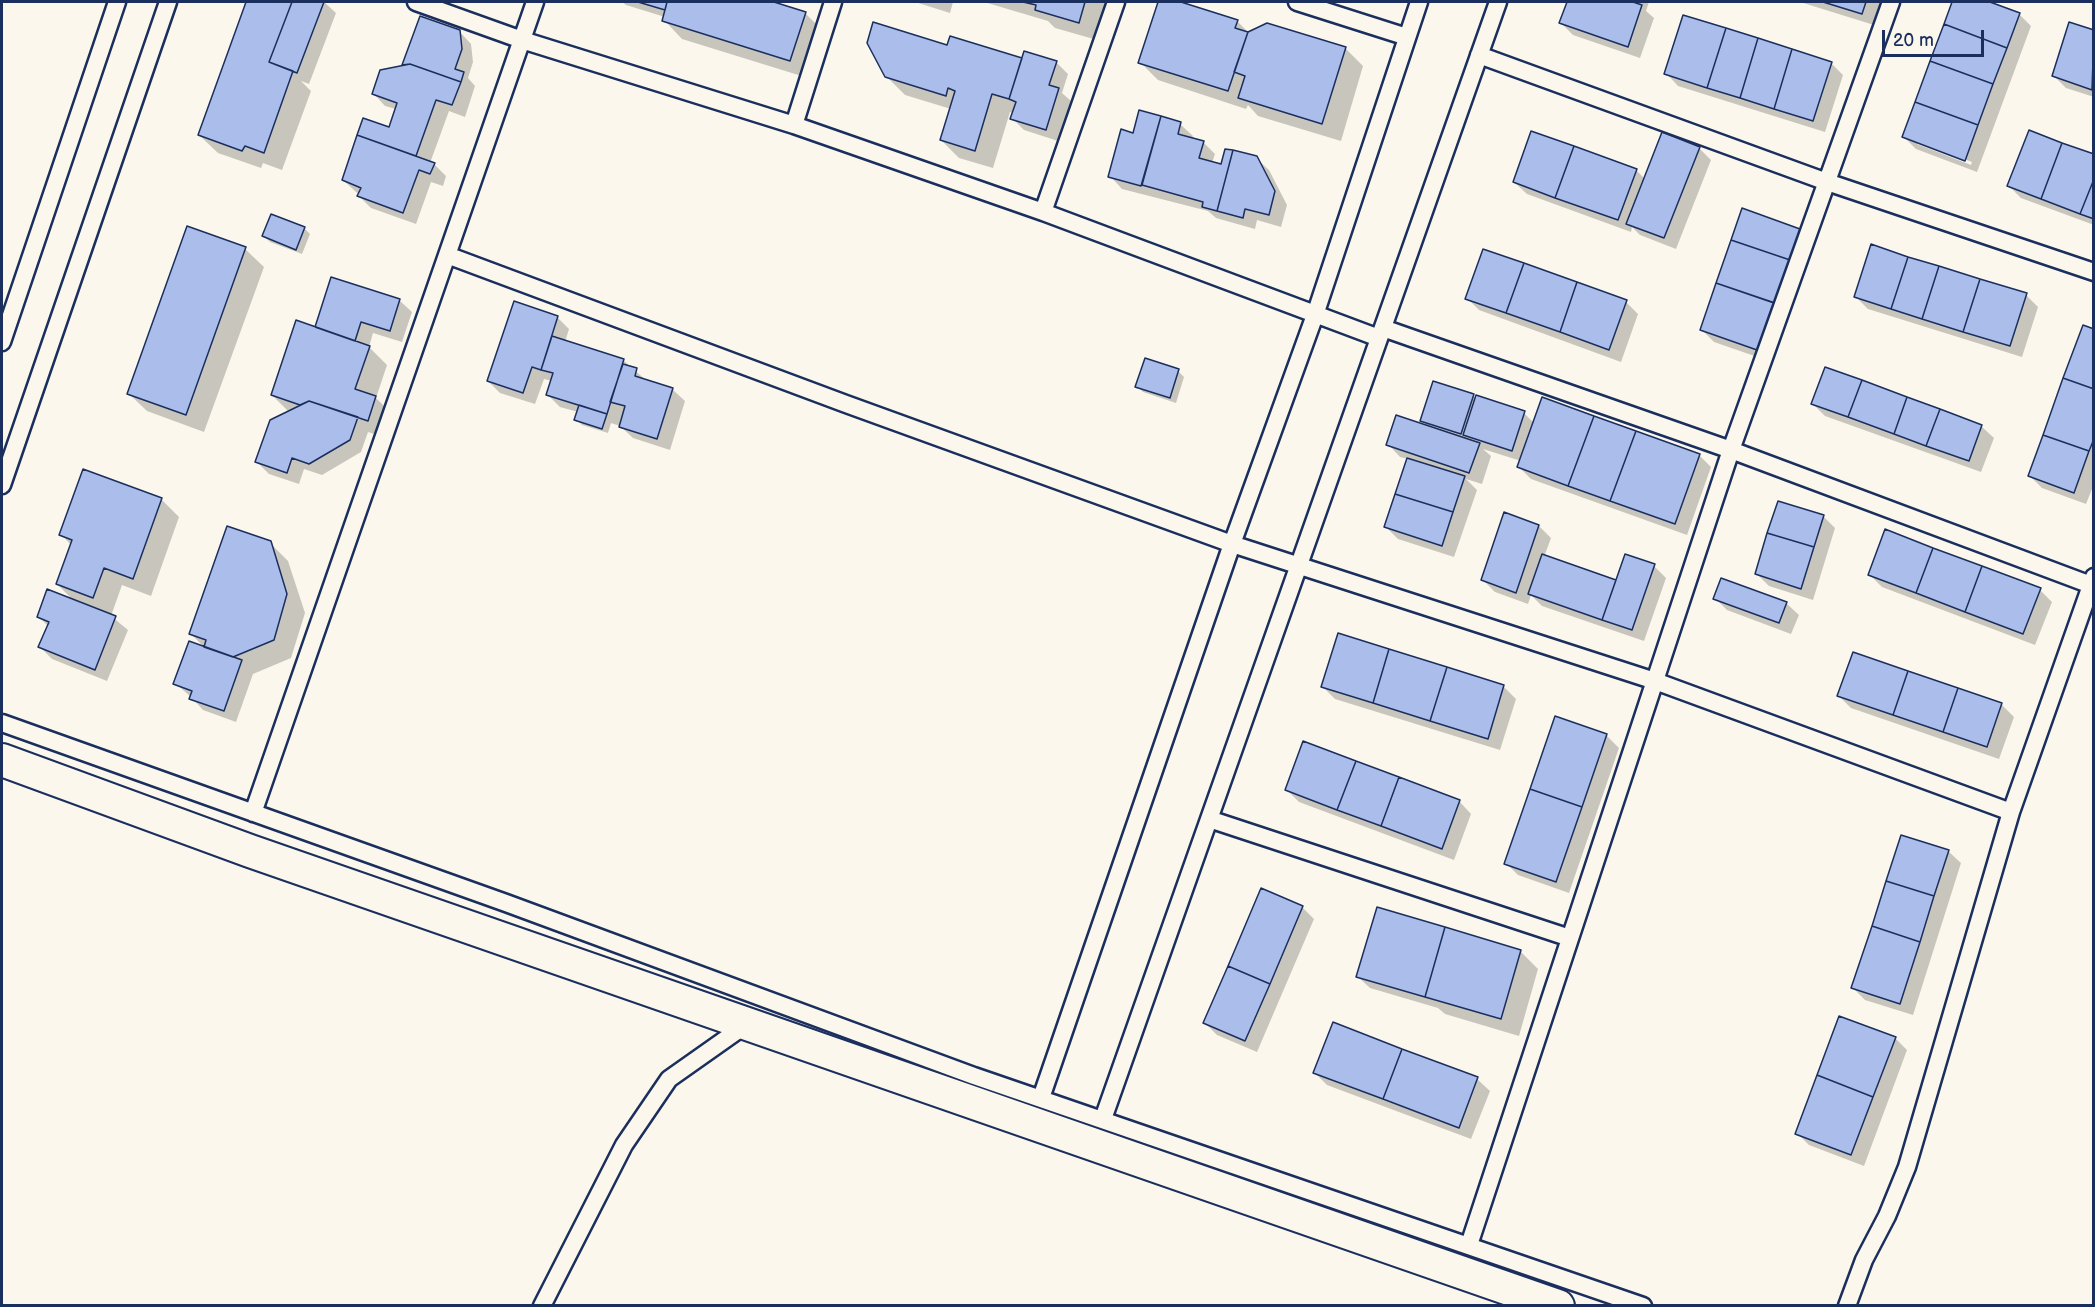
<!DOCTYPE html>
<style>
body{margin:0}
#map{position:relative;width:2095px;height:1307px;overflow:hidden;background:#fbf7ec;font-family:"Balsamiq Sans",sans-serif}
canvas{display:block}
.frame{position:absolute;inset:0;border:3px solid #1b2f5e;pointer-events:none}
.scale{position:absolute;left:1882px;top:30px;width:102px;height:27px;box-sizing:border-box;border:3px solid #1b2f5e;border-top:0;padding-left:8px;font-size:18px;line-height:21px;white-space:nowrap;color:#1b2f5e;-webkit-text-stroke:4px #fbf7ec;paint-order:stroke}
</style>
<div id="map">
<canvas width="2095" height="1307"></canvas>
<div class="frame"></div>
<div class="scale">20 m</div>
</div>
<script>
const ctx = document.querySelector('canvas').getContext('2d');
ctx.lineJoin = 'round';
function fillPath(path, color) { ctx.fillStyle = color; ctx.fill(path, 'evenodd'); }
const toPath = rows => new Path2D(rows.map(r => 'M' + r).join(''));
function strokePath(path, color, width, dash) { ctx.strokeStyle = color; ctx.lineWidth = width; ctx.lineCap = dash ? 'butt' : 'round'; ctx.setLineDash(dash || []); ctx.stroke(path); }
fillPath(toPath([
 [247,2,324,2,336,13,309,84,301,81,311,91,282,170,263,163,261,168,218,153,199,135],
 [622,2,769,2,805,13,823,31,808,78,682,39,664,20,665,17,626,5],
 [915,2,953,2,950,13],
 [984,2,1108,2,1097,40,1055,28,1048,21],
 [1159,2,1176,2,1237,21,1249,33,1345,48,1363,66,1341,141,1258,116,1248,105,1246,109,1158,80,1140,62],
 [1568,2,1649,2,1646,11,1654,18,1640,58,1573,35,1561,23],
 [1800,2,1881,2,1874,25],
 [1954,2,1985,2,2019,14,2031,26,1977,172,1916,149,1904,137],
 [1917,141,1972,162,1971,165,1917,144],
 [421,18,459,31,471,44,473,62,468,78,475,86,465,117,449,111,430,163,434,164,446,176,443,186,431,182,416,224,371,208,359,196,360,194,356,192,343,180,364,120,390,129,396,109,385,106,373,93,403,67],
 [2094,31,2094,97,2066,88,2054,76],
 [948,47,1023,60,1056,62,1068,74,1062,93,1071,101,1058,141,1024,130,1012,118,1014,113,1010,112,993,168,959,158,941,140,951,109,905,95,886,76],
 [1831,63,1843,75,1825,132,1678,86,1666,73],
 [1140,112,1180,124,1193,136,1192,139,1203,142,1215,154,1212,163,1222,166,1256,158,1269,170,1287,205,1281,227,1257,220,1255,229,1216,218,1208,211,1122,189,1110,176,1134,135],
 [1699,148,1711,160,1676,249,1640,235,1632,227,1631,232,1527,194,1514,182,1636,170,1645,179],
 [2094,156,2094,225,2021,198,2009,186],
 [1743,210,1800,230,1812,242,1769,361,1714,342,1702,330],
 [188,228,245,249,264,267,204,432,147,411,128,393],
 [304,228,310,234,302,254,270,242,264,236],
 [2026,295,2038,307,2022,357,1868,309,1856,297],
 [1467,298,1626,302,1638,314,1621,362,1479,310],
 [399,300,412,312,402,342,373,333,369,347,387,365,376,398,394,416,386,438,368,432,361,452,322,475,304,469,299,484,269,474,257,462,289,412,272,395,316,329],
 [557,317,569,329,565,342,623,360,648,382,672,389,685,401,670,450,633,438,620,426,611,423,608,433,582,425,576,419,578,412,560,407,548,395,552,381,544,379,535,404,500,393,488,381],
 [2094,330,2094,484,2086,504,2042,488,2030,476],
 [1178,371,1184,377,1176,403,1143,392,1137,386],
 [1473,396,1476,399,1524,413,1534,423,1699,455,1711,467,1687,535,1531,479,1519,467,1521,461,1483,449,1491,456,1482,484,1466,479,1477,490,1454,557,1398,539,1386,527,1408,459,1400,457,1388,444,1429,428,1422,420],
 [1813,404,1981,426,1994,438,1981,472,1825,416],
 [161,499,179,517,151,596,122,585,111,616,128,630,107,681,52,659,40,647,48,626,38,616,74,601,57,584,71,545,61,534],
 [1823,516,1835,528,1813,600,1769,586,1757,574],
 [1539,526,1551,538,1544,557,1617,582,1654,566,1666,578,1644,641,1542,606,1531,595,1528,604,1495,592,1483,580],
 [270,543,288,561,305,613,291,658,253,674,236,722,203,710,191,697,175,683,205,648,191,634],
 [1869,574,2040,590,2052,602,2035,645,1882,587],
 [1715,598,1786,603,1799,615,1791,634,1727,610],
 [1339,635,1504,687,1516,699,1500,750,1335,699,1323,687],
 [1839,696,2001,704,2014,717,1999,759,1851,708],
 [1606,735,1619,748,1569,893,1518,875,1506,863],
 [1287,790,1459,801,1471,814,1454,860,1299,802],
 [1948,851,1961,863,1913,1015,1865,1000,1853,988],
 [1302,907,1314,919,1257,1052,1217,1035,1205,1023],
 [1520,951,1538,969,1519,1036,1445,1014,1438,1008,1370,988,1357,976],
 [1895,1038,1907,1050,1864,1166,1809,1145,1797,1133],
 [1315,1073,1477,1079,1490,1091,1471,1139,1327,1085]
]), '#0003');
const building = toPath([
 [246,2,292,2,269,62,293,71,264,153,245,146,242,151,198,135,246,2],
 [292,2,324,2,297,73,269,62,292,2],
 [638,2,667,2,665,10,638,2],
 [667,2,774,2,806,12,790,61,662,21,667,2],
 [1023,2,1085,2,1079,23,1035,10,1036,5,1023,2],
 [1158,2,1181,2,1238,20,1235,28,1248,32,1228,91,1138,63,1158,2],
 [1567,2,1633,2,1642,5,1628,47,1559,23,1567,2],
 [1823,2,1866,2,1862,14,1823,2],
 [1952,2,1990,2,2020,13,2007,48,1944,24,1952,2],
 [1683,15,1726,28,1707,88,1664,74,1683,15],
 [420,16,460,30,462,49,455,69,464,72,461,82,410,64,402,65,420,16],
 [873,22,947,45,950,36,1022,58,1009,99,992,94,975,151,940,140,955,91,948,88,946,96,885,77,867,43,873,22],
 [2069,22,2094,30,2092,90,2052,76,2069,22],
 [1267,23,1346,47,1322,124,1238,98,1245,76,1234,72,1248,32,1267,23],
 [1944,24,2007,48,1993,84,1930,61,1944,24],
 [1726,28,1758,38,1740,98,1707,88,1726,28],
 [1758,38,1792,49,1774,109,1740,98,1758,38],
 [1792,49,1832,62,1813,121,1774,109,1792,49],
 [1024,51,1057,61,1049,85,1059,88,1046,130,1010,119,1016,102,1009,99,1024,51],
 [1930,61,1993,84,1978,125,1915,102,1930,61],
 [410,64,461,82,452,105,436,100,416,156,357,135,363,118,389,127,397,103,372,94,380,70,410,64],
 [1915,102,1978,125,1965,161,1902,137,1915,102],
 [1139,110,1161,116,1141,186,1108,177,1121,129,1133,133,1139,110],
 [1161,116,1181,122,1178,134,1204,141,1199,158,1221,164,1225,149,1233,150,1217,211,1202,207,1203,202,1142,185,1161,116],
 [2029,130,2062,143,2041,199,2007,186,2029,130],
 [1531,131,1574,146,1555,198,1513,182,1531,131],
 [1662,132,1700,147,1664,238,1626,224,1662,132],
 [357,135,435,163,430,174,419,170,403,213,357,196,361,188,342,180,357,135],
 [2062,143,2094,154,2094,179,2080,214,2041,199,2062,143],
 [1574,146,1637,169,1618,220,1555,198,1574,146],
 [1233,150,1257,156,1275,191,1269,215,1245,209,1243,218,1217,211,1233,150],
 [2094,179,2094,219,2080,214,2094,179],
 [1742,208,1800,229,1790,260,1731,240,1742,208],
 [271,214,305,227,296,250,262,236,271,214],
 [187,226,246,247,186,415,127,394,187,226],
 [1731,240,1790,260,1775,303,1716,283,1731,240],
 [1871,244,1908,257,1891,309,1854,297,1871,244],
 [1483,249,1524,263,1506,313,1465,299,1483,249],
 [1908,257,1939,266,1922,319,1891,309,1908,257],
 [1524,263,1577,282,1560,332,1506,313,1524,263],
 [1939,266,1980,279,1963,332,1922,319,1939,266],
 [331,277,400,299,390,331,361,322,355,341,315,327,331,277],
 [1980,279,2027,293,2010,346,1963,332,1980,279],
 [1577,282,1627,300,1609,350,1560,332,1577,282],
 [1716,283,1774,303,1757,350,1700,330,1716,283],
 [514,301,558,316,541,370,532,367,523,393,487,381,514,301],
 [296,320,370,346,355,389,376,396,368,421,309,401,300,405,271,395,296,320],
 [2083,325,2094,329,2094,389,2063,378,2083,325],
 [552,336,624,359,607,414,546,395,553,373,541,370,552,336],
 [1145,358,1179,369,1170,398,1135,387,1145,358],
 [623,364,637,368,635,376,673,388,657,439,619,427,625,406,610,402,623,364],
 [1825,367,1862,380,1848,417,1811,404,1825,367],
 [2063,378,2094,389,2094,439,2089,451,2043,435,2063,378],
 [1862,380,1907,397,1894,434,1848,417,1862,380],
 [1433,381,1474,394,1461,434,1420,421,1433,381],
 [1476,395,1525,411,1512,451,1463,435,1476,395],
 [1542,397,1594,416,1568,486,1517,467,1542,397],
 [1907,397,1940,409,1926,446,1894,434,1907,397],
 [309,401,358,417,350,440,309,464,292,458,287,473,255,462,270,420,309,401],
 [579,405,607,414,602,429,574,420,579,405],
 [1940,409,1982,425,1969,461,1926,446,1940,409],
 [1396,415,1480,443,1469,473,1386,445,1396,415],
 [1594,416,1636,431,1610,501,1568,486,1594,416],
 [1636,431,1700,454,1675,524,1610,501,1636,431],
 [2043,435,2089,451,2074,493,2028,476,2043,435],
 [1407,458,1465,476,1453,512,1395,494,1407,458],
 [83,469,162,498,133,579,104,568,93,598,56,584,72,540,59,535,83,469],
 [1395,494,1453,512,1442,546,1384,527,1395,494],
 [1778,501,1824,515,1814,547,1767,533,1778,501],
 [1504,512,1539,525,1516,593,1481,580,1504,512],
 [227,526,271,541,287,594,274,640,233,657,204,647,206,640,189,634,227,526],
 [1885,529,1933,548,1916,593,1868,575,1885,529],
 [1767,533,1814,547,1801,589,1755,574,1767,533],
 [1933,548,1982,566,1965,612,1916,593,1933,548],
 [1542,554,1616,580,1602,620,1528,594,1542,554],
 [1625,554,1655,564,1632,630,1602,620,1625,554],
 [1982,566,2041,588,2023,634,1965,612,1982,566],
 [1721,578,1787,602,1779,623,1713,599,1721,578],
 [47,589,116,616,95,670,38,647,49,622,37,617,47,589],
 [1338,633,1389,649,1373,703,1321,687,1338,633],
 [189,641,242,660,224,711,189,699,192,691,173,684,189,641],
 [1389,649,1447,667,1430,721,1373,703,1389,649],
 [1853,652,1908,671,1893,715,1837,696,1853,652],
 [1447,667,1504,685,1488,739,1430,721,1447,667],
 [1908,671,1958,688,1943,732,1893,715,1908,671],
 [1958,688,2002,703,1987,747,1943,732,1958,688],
 [1555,716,1607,734,1582,807,1530,789,1555,716],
 [1303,741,1356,761,1337,810,1285,790,1303,741],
 [1356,761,1399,777,1381,826,1337,810,1356,761],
 [1399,777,1460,800,1442,849,1381,826,1399,777],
 [1530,789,1582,807,1556,882,1504,864,1530,789],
 [1901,835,1949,850,1934,896,1886,881,1901,835],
 [1886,881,1934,896,1920,942,1872,926,1886,881],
 [1261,888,1303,906,1270,984,1228,966,1261,888],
 [1377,907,1445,927,1425,997,1356,977,1377,907],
 [1872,926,1920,942,1900,1004,1851,988,1872,926],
 [1445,927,1521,950,1501,1019,1425,997,1445,927],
 [1228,966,1270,984,1245,1041,1203,1023,1228,966],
 [1839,1016,1896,1037,1873,1097,1817,1075,1839,1016],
 [1333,1022,1402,1049,1383,1099,1313,1073,1333,1022],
 [1402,1049,1478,1077,1459,1128,1383,1099,1402,1049],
 [1817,1075,1873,1097,1851,1155,1795,1134,1817,1075]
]);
fillPath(building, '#aabdeb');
strokePath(building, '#1b2f5e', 1.5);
const service = toPath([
 [416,2,522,40,794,125,1043,212,1379,338],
 [1297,2,1407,37],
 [1479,55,1827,182,2094,272],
 [794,125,833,2],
 [1043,212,1116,2],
 [447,255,846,404,1232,544,1655,681,2011,812],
 [1383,328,1731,450,2091,585],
 [2,342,117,2],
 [2,485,168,2],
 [2,723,506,903,974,1076,1643,1306],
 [253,813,535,2],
 [1209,819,1570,938],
 [1041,1098,1232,544,1315,315,1419,2],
 [1103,1119,1498,2],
 [1469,1245,1731,450,1891,2],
 [542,1306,624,1145,669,1079,747,1024],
 [1847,1306,1864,1260,1887,1216,1907,1167,2011,812,2094,577]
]);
const minor = toPath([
 [2,760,250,851,1558,1306]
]);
strokePath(service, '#1b2f5e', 21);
strokePath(minor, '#1b2f5e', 36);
strokePath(service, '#fbf7ec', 16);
strokePath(minor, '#fbf7ec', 32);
</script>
